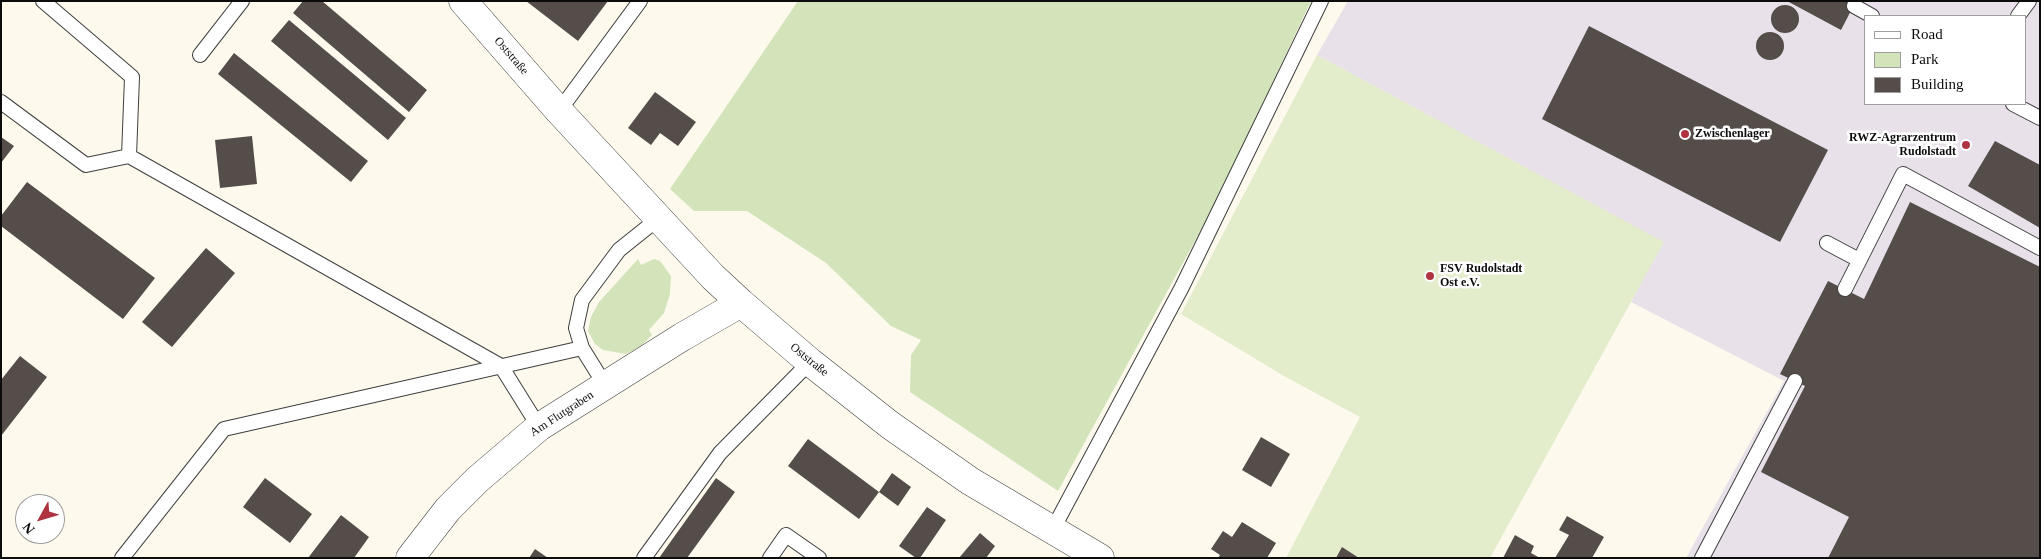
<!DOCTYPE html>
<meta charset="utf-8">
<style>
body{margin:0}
#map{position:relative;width:2041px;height:559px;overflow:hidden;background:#fdf9ed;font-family:"Times New Roman",serif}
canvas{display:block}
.frame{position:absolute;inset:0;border:2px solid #0c0c0c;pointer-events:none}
.legend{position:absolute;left:1864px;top:15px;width:162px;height:90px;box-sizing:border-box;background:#fff;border:1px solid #9e9e9e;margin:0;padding:6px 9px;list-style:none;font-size:15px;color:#0c0c0c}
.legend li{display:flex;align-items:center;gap:10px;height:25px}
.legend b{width:25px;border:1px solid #9e9e9e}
.north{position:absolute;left:15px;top:494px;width:50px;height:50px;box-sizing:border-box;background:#fff;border:1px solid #9e9e9e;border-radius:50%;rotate:231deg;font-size:14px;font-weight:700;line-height:20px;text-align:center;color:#0c0c0c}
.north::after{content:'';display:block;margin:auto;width:18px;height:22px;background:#af3241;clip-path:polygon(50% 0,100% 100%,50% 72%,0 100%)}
</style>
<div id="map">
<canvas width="2041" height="559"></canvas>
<div class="frame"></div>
<ul class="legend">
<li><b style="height:6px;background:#fff"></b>Road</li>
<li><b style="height:14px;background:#d3e4ba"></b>Park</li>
<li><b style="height:14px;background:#544d4a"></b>Building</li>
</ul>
<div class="north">N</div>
</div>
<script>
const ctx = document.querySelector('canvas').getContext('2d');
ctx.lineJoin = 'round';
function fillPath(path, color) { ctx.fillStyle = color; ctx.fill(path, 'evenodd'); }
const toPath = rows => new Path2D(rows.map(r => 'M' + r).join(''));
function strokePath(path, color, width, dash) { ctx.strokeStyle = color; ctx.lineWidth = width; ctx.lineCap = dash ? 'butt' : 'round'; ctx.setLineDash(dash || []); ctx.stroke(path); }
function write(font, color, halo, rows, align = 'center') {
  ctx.font = font + ' "Times New Roman",serif'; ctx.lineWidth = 5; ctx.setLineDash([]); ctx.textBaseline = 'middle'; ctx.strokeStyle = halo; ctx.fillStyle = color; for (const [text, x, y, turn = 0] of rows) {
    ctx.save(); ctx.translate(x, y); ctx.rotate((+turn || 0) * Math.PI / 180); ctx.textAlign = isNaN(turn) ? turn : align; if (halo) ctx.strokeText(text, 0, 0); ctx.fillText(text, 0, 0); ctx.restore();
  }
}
fillPath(toPath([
 [1348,1,2040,1,2040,558,1686,558,1784,381,1631,302,1663,242,1317,55],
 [1865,16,2025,16,2025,104,1865,104]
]), '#e9e1ea');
fillPath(toPath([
 [798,1,1311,1,1213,208,1058,491,910,392,911,355,921,340,891,326,826,263,747,211,694,211,670,189],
 [638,259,641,265,654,259,660,261,671,276,670,294,664,313,649,330,652,335,641,346,626,354,603,350,595,344,588,331,591,317,599,302]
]), '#d3e4ba');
fillPath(toPath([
 [1317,55,1664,242,1490,558,1286,558,1360,417,1284,376,1181,314]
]), '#e3eccb');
fillPath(toPath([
 [303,1,322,1,427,90,409,112,293,13],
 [526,1,608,1,578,41],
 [1787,1,1856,1,1841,30],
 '1771 19a14 14 0 1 1 28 0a14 14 0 1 1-28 0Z',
 [289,20,406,118,388,140,271,41],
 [1589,26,1828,150,1780,242,1542,119],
 '1756 46a14 14 0 1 1 28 0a14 14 0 1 1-28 0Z',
 [234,53,368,161,351,182,218,74],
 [655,92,696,122,678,146,660,133,651,145,628,128],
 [252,136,257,184,220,188,215,140],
 [1,137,14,146,1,163],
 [1995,141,2040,165,2040,228,1968,186],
 [27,182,155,278,123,319,1,226,1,216],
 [1910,202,2040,267,2040,558,1828,558,1849,517,1761,472,1805,386,1780,374,1828,281,1864,299],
 [206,248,235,273,172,347,142,322],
 [20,356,47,377,1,436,1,380],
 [1261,437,1290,454,1271,487,1242,470],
 [808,439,879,492,859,519,788,466],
 [892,473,911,487,898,506,879,492],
 [265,478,312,514,290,543,243,507],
 [716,478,735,492,687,558,659,558],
 [927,507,946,520,920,558,916,558,899,546],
 [341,515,369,537,354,558,308,558],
 [1567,516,1604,537,1592,558,1555,558,1569,535,1559,530],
 [1242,522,1276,543,1267,558,1218,558,1220,555,1211,549,1223,531,1232,537],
 [980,533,995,546,986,558,959,558],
 [1515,535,1534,546,1531,553,1540,558,1503,558],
 [1342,547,1359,558,1336,558],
 [535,549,548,558,529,558]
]), '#544d4a');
const service = toPath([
 [43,1,132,77,129,156],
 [1854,6,1872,16],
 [2018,16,2029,1],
 [200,55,242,1],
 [1,102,86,165,129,156,501,366,539,427],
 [2013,104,2040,118],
 [559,111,640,1],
 [1827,243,1859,260],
 [1845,289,1903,174,2040,248],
 [605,385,582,348,576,328,582,300,619,250,659,218],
 [1053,529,1182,287,1321,1],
 [122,558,224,429,582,348],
 [644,558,720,453,810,362],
 [770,558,786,535,819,558],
 [1702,558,1795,381]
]);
const minor = toPath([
 [410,558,448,509,477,480,539,427,682,337,741,303]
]);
const tertiary = toPath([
 [463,1,559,111,713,277,741,303,810,362,890,425,970,481,1100,558]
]);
strokePath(service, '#3f3f3f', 16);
strokePath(minor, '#3f3f3f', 29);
strokePath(tertiary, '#3f3f3f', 29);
strokePath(service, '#fff', 14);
strokePath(minor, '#fff', 28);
strokePath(tertiary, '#fff', 28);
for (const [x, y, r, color] of [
 [1685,134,5,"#af3241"],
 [1966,145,5,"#af3241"],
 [1430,276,5,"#af3241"]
]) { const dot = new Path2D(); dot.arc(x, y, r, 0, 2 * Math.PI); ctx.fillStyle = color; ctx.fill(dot); strokePath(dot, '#fff', 2); }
write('12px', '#0c0c0c', '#fff', [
 ["Oststraße",511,56,49],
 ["Oststraße",809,360,39],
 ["Am Flutgraben",562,414,-33]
]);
write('bold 12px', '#0c0c0c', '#fff', [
 ["Zwischenlager",1695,134],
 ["RWZ-Agrarzentrum",1956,138,"right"],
 ["Rudolstadt",1956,152,"right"],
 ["FSV Rudolstadt",1440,269],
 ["Ost e.V.",1440,283]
], 'left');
</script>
